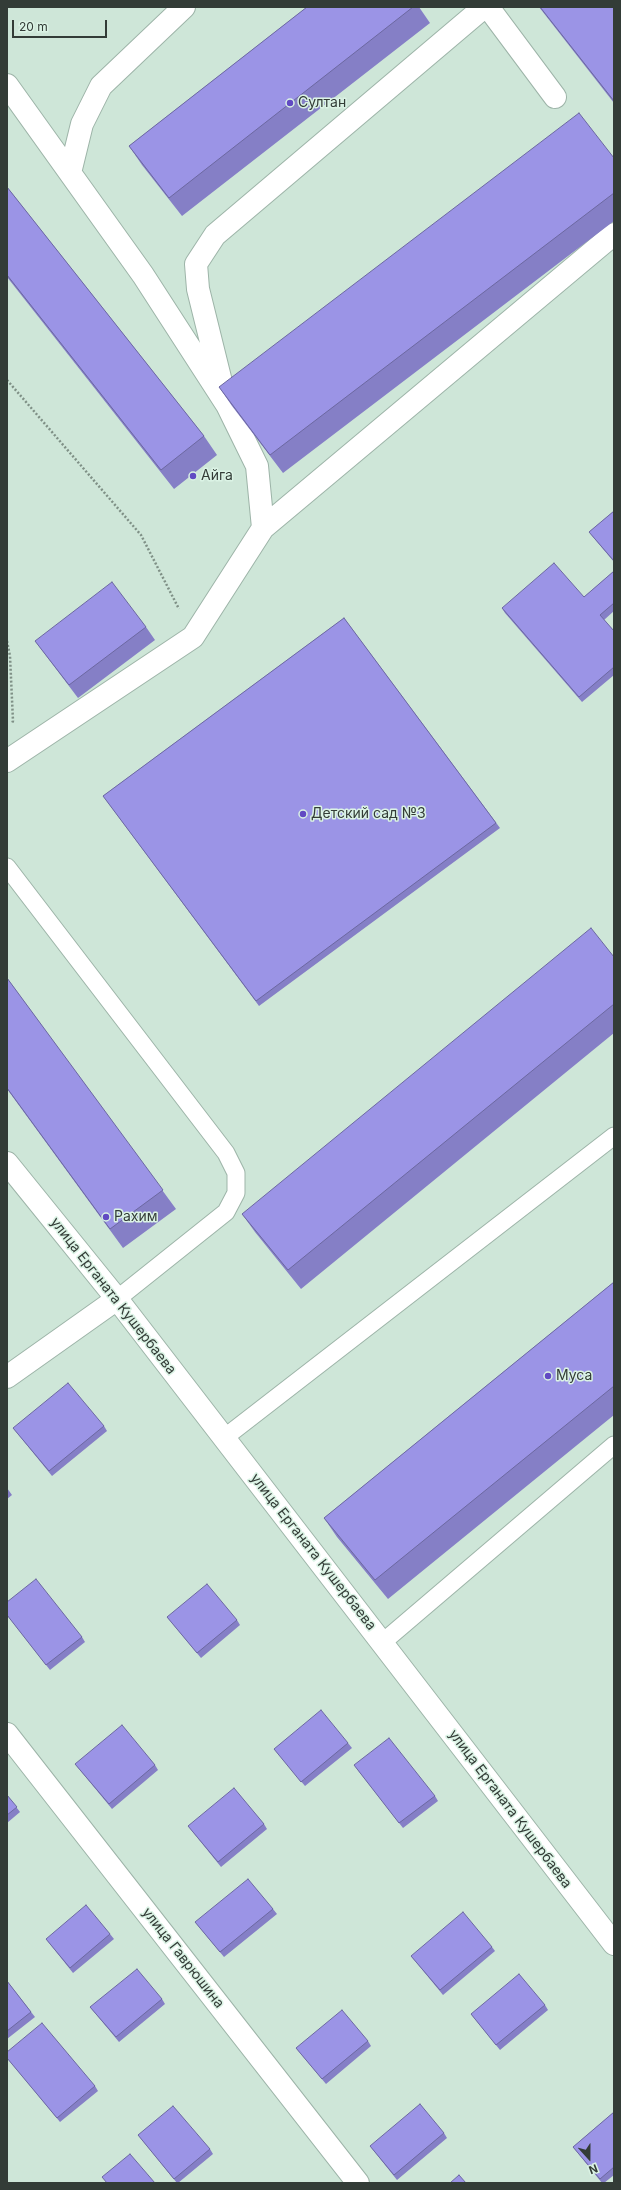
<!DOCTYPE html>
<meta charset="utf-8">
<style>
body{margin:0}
#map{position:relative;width:621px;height:2190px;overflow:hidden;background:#cee6d8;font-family:Inter,sans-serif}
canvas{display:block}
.frame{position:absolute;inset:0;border:8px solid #333c37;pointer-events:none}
.north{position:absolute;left:569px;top:2138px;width:40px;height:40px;-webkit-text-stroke:3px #dbf3e5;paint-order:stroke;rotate:159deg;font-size:11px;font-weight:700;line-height:16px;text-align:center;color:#333c37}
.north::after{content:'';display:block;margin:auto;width:14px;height:18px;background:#333c37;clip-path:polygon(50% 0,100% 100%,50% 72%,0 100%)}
.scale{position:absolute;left:12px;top:20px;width:95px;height:18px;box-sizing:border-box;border:2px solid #333c37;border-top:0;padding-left:5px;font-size:12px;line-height:14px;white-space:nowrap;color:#333c37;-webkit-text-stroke:3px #dbf3e5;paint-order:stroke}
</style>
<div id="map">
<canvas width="621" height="2190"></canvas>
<div class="frame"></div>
<div class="north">N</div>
<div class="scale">20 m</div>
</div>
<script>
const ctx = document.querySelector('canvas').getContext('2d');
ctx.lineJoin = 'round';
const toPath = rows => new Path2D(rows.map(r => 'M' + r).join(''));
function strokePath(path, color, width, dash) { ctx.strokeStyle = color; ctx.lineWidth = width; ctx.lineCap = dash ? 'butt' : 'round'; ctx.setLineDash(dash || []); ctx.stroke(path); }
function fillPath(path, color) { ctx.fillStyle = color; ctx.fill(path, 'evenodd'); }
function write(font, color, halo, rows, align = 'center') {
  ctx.font = font + ' Inter,sans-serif'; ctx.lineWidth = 3; ctx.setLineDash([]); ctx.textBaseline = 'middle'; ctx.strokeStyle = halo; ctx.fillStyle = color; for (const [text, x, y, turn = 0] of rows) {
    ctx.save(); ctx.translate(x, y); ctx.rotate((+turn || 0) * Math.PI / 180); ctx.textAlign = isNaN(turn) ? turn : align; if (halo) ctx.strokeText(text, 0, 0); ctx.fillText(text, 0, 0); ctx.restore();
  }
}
const lane = toPath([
 [7,867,226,1153,236,1173,236,1193,226,1212,117,1299],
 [224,1438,614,1136],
 [383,1642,614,1445]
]);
const street = toPath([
 [488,7,555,97],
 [7,85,143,275,227,405,257,466,263,528,193,637,7,761],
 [70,173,82,124,101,86,184,7],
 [222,386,198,289,196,264,215,235,484,7],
 [263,528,614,234],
 [7,1163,117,1299,614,1944],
 [7,1377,117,1299],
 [7,1734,358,2183]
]);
strokePath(lane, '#9db4a8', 19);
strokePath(street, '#9db4a8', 24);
strokePath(toPath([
 [7,380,141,535,179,609],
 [7,641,10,656,13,721,12,723]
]), '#7f9086', 2.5, [2, 2]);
strokePath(lane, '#fff', 17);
strokePath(street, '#fff', 22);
fillPath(toPath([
 [307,7,419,7,430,23,182,216,142,165,129,146],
 [539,7,614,7,614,103],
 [614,158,614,221,283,473,232,406,219,387],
 [7,187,204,436,217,455,174,489,7,277],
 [614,511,614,562,593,537,589,532],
 [614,571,614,611,604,620,614,631,614,675,582,702,505,613,502,608,584,597],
 [344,618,500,828,259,1006,103,796],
 [146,627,155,640,78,698,35,641],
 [614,957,614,1033,301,1289,255,1232,242,1214],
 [7,978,176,1209,123,1248,7,1089],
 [614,1282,614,1415,388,1599,337,1537,324,1518],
 [104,1426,107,1431,52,1476,13,1428],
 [7,1488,12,1495,7,1499],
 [7,1602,82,1637,85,1642,50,1670,7,1615],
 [167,1617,237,1620,240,1625,201,1658],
 [348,1743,352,1748,305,1786,274,1749],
 [75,1764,155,1765,158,1770,112,1809],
 [354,1765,435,1796,438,1801,403,1828],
 [7,1795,20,1812,7,1823],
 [264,1824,267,1829,221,1867,188,1826],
 [273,1909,277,1914,224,1957,195,1922],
 [110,1934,114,1939,73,1973,46,1939],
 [492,1947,495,1951,443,1995,411,1956],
 [7,1981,35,2017,7,2039],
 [162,1999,165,2004,119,2042,90,2007],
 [545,2005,548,2010,500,2050,471,2014],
 [368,2041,371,2046,326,2084,296,2048],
 [7,2052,95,2086,98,2091,60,2122,8,2059,7,2058],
 [614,2112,614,2175,604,2183,602,2183,573,2147],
 [444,2133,447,2138,397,2180,370,2146],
 [138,2135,210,2149,213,2154,178,2183,177,2183]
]), '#857fc6');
const building = toPath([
 [307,7,413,7,169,198,129,146,307,7],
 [540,7,614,7,614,101,540,7],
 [579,113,614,158,614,193,270,455,219,387,579,113],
 [7,187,204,436,161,470,7,275,7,187],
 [614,511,614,561,589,532,614,511],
 [554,563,584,597,614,571,614,603,600,615,614,631,614,667,579,697,502,608,554,563],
 [112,582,146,627,69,685,35,641,112,582],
 [344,618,496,823,256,1001,103,796,344,618],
 [591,928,614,957,614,1004,288,1270,242,1214,591,928],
 [7,978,163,1190,110,1229,7,1088,7,978],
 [614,1282,614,1386,375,1580,324,1518,614,1282],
 [68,1383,104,1426,49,1471,13,1428,68,1383],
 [36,1579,82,1637,46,1665,7,1615,7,1602,36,1579],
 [207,1584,237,1620,197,1653,167,1617,207,1584],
 [321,1710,348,1743,301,1782,274,1749,321,1710],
 [122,1725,155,1765,109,1804,75,1764,122,1725],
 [389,1738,435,1796,399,1823,354,1765,389,1738],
 [234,1788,264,1824,218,1862,188,1826,234,1788],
 [7,1795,17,1807,7,1815,7,1795],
 [248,1879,273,1909,220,1952,195,1922,248,1879],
 [86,1905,110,1934,70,1968,46,1939,86,1905],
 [463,1912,492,1947,440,1990,411,1956,463,1912],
 [137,1969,162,1999,116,2037,90,2007,137,1969],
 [519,1974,545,2005,496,2045,471,2014,519,1974],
 [7,1981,31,2012,7,2031,7,1981],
 [342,2010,368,2041,322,2079,296,2048,342,2010],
 [42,2023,95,2086,57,2118,7,2058,7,2052,42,2023],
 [420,2104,444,2133,394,2175,370,2146,420,2104],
 [173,2106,210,2149,174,2179,138,2135,173,2106],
 [614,2112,614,2167,600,2179,573,2147,614,2112],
 [130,2154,155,2183,107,2183,102,2177,130,2154],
 [459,2175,466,2183,450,2183,459,2175]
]);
fillPath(building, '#9b94e6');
strokePath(building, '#6c68a1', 1);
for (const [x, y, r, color] of [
 [290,103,4,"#614ac3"],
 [193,476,4,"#614ac3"],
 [303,814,4,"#614ac3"],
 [106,1217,4,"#614ac3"],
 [548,1376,4,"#614ac3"]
]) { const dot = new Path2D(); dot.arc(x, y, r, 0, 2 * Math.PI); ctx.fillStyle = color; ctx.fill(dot); strokePath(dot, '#dbf3e5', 1.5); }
write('14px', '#333c37', '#dbf3e5', [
 ["Султан",298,103],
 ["Айга",201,476],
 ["Детский сад №3",311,814],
 ["Рахим",114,1217],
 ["Муса",556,1376]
], 'left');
write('14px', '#333c37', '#dbf3e5', [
 ["улица Ерганата Кушербаева",113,1296,52],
 ["улица Ерганата Кушербаева",313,1552,52],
 ["улица Ерганата Кушербаева",510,1809,53],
 ["улица Гаврюшина",183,1958,52]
]);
</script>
